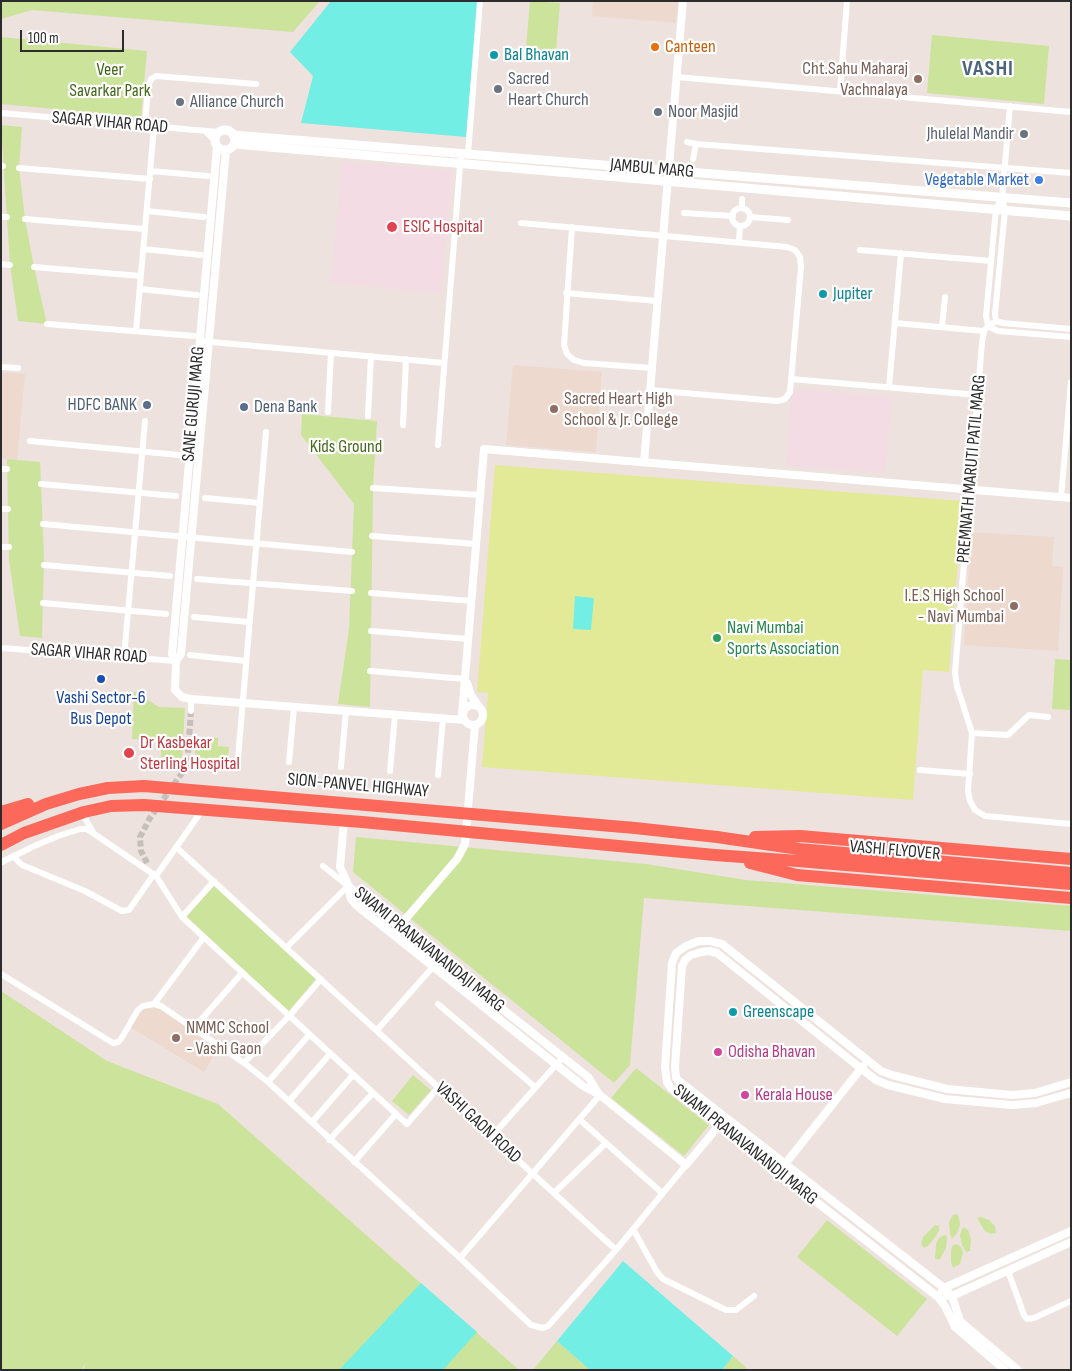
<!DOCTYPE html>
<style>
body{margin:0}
#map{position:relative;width:1072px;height:1371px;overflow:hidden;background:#ede2de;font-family:"Sofia Sans Condensed",sans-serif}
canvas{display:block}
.frame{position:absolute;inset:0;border:2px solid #2c2c2c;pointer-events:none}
.scale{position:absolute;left:20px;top:30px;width:104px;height:22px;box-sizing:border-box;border:2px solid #2c2c2c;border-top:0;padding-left:6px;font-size:15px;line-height:18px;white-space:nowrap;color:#2c2c2c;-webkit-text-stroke:4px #fff;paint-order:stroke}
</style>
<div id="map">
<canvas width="1072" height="1371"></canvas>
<div class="frame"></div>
<div class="scale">100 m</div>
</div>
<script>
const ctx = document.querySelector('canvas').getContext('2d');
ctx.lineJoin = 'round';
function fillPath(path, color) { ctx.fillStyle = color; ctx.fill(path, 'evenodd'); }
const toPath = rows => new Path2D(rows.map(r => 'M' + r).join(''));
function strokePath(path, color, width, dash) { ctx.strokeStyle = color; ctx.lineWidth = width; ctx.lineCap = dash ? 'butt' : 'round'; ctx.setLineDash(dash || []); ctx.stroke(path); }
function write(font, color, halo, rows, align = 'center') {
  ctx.font = font + ' "Sofia Sans Condensed",sans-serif'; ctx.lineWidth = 4.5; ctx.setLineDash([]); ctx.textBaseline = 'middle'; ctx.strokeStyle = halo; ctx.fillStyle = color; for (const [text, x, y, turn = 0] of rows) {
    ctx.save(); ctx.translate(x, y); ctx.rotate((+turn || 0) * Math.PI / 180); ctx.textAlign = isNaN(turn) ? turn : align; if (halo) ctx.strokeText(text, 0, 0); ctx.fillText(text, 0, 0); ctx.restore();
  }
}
fillPath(toPath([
 [593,1,678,1,676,23,592,16],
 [513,365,602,372,596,452,506,445],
 [1,372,25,374,17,460,1,458],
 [971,532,1054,537,1052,566,1063,567,1058,651,964,645],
 [152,1006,161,1008,218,1049,204,1072,130,1027,140,1011,144,1008]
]), '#eed9ce');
fillPath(toPath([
 [342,161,453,171,441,293,331,283],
 [792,389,892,397,885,473,786,466]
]), '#f4dce5');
fillPath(toPath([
 [1,1,320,1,293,32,32,10,1,19],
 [530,1,560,3,555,62,525,60],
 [932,35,1049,46,1044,104,927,93],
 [1,37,147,51,141,117,1,104],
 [1,125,22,127,19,168,25,219,34,267,47,324,18,321,10,265],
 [302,414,377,421,373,488,370,707,338,704,349,629,354,504,301,435],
 [7,459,40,462,44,557,42,638,20,636,9,560],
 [1055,659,1071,660,1071,710,1052,709],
 [134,691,159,707,185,708,182,758,161,757,161,741,132,739],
 [196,737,218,738,218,746,229,747,228,760,195,758],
 [356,837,646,864,746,880,1071,906,1071,931,644,898,630,1065,614,1083,353,872],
 [215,885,316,979,288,1012,186,916],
 [1,991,107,1061,218,1104,519,1370,83,1370,86,1363,81,1370,1,1370],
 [636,1068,709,1125,684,1156,611,1098],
 [413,1075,431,1090,409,1115,392,1101],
 [957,1214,959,1218,960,1225,957,1233,952,1239,950,1234,949,1222,953,1215],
 [981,1217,989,1220,995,1226,996,1233,991,1234,985,1231,977,1218],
 [827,1220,927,1299,897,1336,797,1257],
 [935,1225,939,1226,939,1231,933,1240,928,1246,924,1248,921,1244,923,1237],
 [964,1227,968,1230,971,1239,970,1251,966,1252,962,1245,960,1235,962,1229],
 [944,1235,947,1236,946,1248,940,1259,937,1260,935,1258,936,1244,939,1238],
 [956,1244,961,1247,963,1253,960,1264,953,1268,951,1262,951,1252,952,1246],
 [557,1341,590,1370,533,1370],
 [733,1356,749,1370,722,1370]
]), '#cce39c');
fillPath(toPath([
 [495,465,963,501,949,672,923,670,913,800,482,767,488,693,477,692]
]), '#e3ea97');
fillPath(toPath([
 [331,1,478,1,466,137,301,123,313,76,290,52],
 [575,596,594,598,591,630,573,629],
 [623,1261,733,1356,722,1370,590,1370,557,1341],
 [421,1283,477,1332,443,1370,339,1370]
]), '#73eee4');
strokePath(toPath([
 [147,863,141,851,140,837,150,818,187,766,191,711]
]), '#c6beba', 6, [6, 3]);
strokePath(toPath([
 [677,77,1071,112],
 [840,91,847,1],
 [1,113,218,132],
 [145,126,148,87,151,79,156,76,256,84],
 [205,131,215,141],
 [687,142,696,144,1071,173],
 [468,154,480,1],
 [693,159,696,144],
 [1,166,3,166],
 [19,168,150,179],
 [150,171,208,176],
 [742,208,742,199],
 '732 217a9 9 0 1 1 18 0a9 9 0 1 1-18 0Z',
 [147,211,204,217],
 [684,213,733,216],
 [1,217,7,217],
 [750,217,788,220],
 [25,219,145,229],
 [521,223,787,247,795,250,800,257,801,267,790,392,785,399,777,401,650,390],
 [572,227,564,345,567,354,574,360,584,363,652,368],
 [739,242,740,226],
 [143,249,201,255],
 [860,250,991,261],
 [1,264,10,265],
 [34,267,141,276],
 [140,289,197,295],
 [566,293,657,301],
 [996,321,988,326,984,331,982,342,955,673,957,686,972,733,968,791,970,801,975,810,985,816,1071,824],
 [996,321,995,314,1005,210,1002,198,1010,106],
 [996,321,1003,323,1071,329],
 [895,323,984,331],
 [47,324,194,336],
 [988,326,986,316,996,209,1002,198],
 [988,326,998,331,1071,337],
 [942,327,945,297],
 [136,331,154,127],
 [200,341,444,363],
 [1,367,18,368],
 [791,379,978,395],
 [889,387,901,253],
 [328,412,331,353],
 [368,416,371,356],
 [403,425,406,359],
 [30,441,179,455],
 [438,445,461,153],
 [1,469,7,469],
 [41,484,176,496],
 [373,488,480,495],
 [205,498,260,503],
 [1061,498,1071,382],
 [1,509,8,509],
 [43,524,352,552],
 [372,536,476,544],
 [1,547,9,547],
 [44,565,170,576],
 [197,579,352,591],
 [371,593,472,601],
 [43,603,166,614],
 [194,617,249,622],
 [371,631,468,639],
 [1,648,176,661],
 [190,655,246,661],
 [124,657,145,421],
 [370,671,465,679],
 [191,711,191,699],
 [972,733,1008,735,1029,715,1048,717],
 [238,758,266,432],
 [289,762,294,707],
 [341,767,346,711],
 [920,770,970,774],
 [390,771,395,715],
 [438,775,443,719],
 [82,813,93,832],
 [176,847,616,1250,686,1165],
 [13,856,22,865,85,891,122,911,129,910,154,874],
 [2,862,32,847,58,836,80,829,87,829,156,876,182,917,214,881],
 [156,876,203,809],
 [182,917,407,1124,439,1087],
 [286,948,348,886,323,866],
 [1,974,113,1043,118,1042,121,1039,138,1010,143,1006,154,1004,161,1006,244,1063,268,1082,460,1258,531,1325,543,1328,548,1326,616,1250],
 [154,1004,204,937],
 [438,1004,535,1087],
 [193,1029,242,973],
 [377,1030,440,959],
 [244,1063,289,1016,321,979],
 [268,1082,309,1035],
 [289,1101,330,1054],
 [579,1119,662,1193],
 [312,1122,353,1075],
 [492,1136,563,1057],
 [329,1140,373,1093],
 [354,1162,396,1114],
 [554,1193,606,1143],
 [633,1229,657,1272,663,1279,726,1310,736,1310,754,1296],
 [460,1258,600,1095],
 [1008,1271,1024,1315,1027,1319,1034,1318,1071,1301]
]), '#fff', 6);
strokePath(toPath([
 [226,150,181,654,176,661,175,690,182,697,191,699,464,720],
 [644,462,683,1],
 [176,661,172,654,217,147],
 [467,683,471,695,480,708],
 '463 715a10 10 0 1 1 20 0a10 10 0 1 1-20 0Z',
 [462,714,484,449,1071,498],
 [344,821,340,867,347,882,351,899,356,905,583,1086,600,1095,686,1165,722,1122],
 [348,886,589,1078,598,1093],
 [397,929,457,859,465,844,475,725],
 [785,1164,863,1066],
 [942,1291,944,1288,1071,1231],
 [947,1296,952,1296,1071,1242],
 [1005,1370,955,1327,945,1306,938,1297,671,1088,667,1082,665,1067,672,963,676,953,686,946,699,941,710,941,722,944,856,1051,881,1071,892,1075,947,1089,1012,1095,1035,1093,1071,1082],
 [1018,1370,960,1321,952,1296,944,1288,679,1081,676,1078,675,1067,682,966,685,960,691,955,701,952,709,951,717,953,849,1059,876,1080,888,1085,945,1099,1012,1105,1036,1103,1071,1093]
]), '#fff', 8);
strokePath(toPath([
 '215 140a10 10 0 1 1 20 0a10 10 0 1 1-20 0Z',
 [233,135,1071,203],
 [234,144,1071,216]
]), '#fff', 9);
strokePath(toPath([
 [1,812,28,804],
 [1,824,46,804,79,794,108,788,144,786,635,828,717,837,799,849,1071,873],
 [755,837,800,836,1071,859],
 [1,845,24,833,84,812,111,806,144,805,362,822,715,855,798,861,1071,884],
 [750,863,797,875,1071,898]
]), '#fc695a', 12);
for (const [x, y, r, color] of [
 [655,47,5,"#e8710a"],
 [494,55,5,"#0f9aa8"],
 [918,79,5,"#8d6e63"],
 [498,89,5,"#6b7280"],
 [180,102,5,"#6b7280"],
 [658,112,5,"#6b7280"],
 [1024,134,5,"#6b7280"],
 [1039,180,5,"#3f7fe0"],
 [392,227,6,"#e0444e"],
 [823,294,5,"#0f9aa8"],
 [147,405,5,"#5c6f8a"],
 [244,407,5,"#5c6f8a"],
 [554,409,5,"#8d6e63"],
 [1014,606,5,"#8d6e63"],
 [717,638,5,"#2e9e5b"],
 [101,679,5,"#1a4fb4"],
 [129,753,6,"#e0444e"],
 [733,1012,5,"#0f9aa8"],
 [176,1038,5,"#8d6e63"],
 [718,1052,5,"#d1479c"],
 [745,1095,5,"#d1479c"]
]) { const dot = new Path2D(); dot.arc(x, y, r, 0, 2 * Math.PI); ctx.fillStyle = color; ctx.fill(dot); strokePath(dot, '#fff', 2); }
write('18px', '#c56008', '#fff', [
 ["Canteen",665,47]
], 'left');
write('18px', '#0d838f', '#fff', [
 ["Bal Bhavan",504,55],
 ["Jupiter",833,294],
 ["Greenscape",743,1012]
], 'left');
write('18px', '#785e54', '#fff', [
 ["Cht.Sahu Maharaj",908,69],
 ["Vachnalaya",908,90],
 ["Sacred Heart High",564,399,"left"],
 ["School & Jr. College",564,420,"left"],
 ["I.E.S High School",1004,596],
 ["- Navi Mumbai",1004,617],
 ["NMMC School",186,1028,"left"],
 ["- Vashi Gaon",186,1049,"left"]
], 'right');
write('18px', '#46691b', '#fff', [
 ["Veer",110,70],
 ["Savarkar Park",110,91],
 ["Kids Ground",346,447]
]);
write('18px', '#5b616d', '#fff', [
 ["Sacred",508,79],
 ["Heart Church",508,100],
 ["Alliance Church",190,102],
 ["Noor Masjid",668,112],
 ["Jhulelal Mandir",1014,134,"right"]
], 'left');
write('18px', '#2c2c2c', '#fff', [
 ["SAGAR VIHAR ROAD",110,123,5],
 ["JAMBUL MARG",652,169,5],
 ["SANE GURUJI MARG",194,404,-85],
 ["PREMNATH MARUTI PATIL MARG",972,469,-85],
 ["SAGAR VIHAR ROAD",89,654,4],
 ["SION-PANVEL HIGHWAY",358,786,5],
 ["VASHI FLYOVER",895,851,5],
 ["SWAMI PRANAVANANDAJI MARG",429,950,39],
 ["VASHI GAON ROAD",478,1123,43],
 ["SWAMI PRANAVANANDJI MARG",745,1145,39]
]);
write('18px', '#366cbe', '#fff', [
 ["Vegetable Market",1029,180]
], 'right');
write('18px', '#be3a42', '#fff', [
 ["ESIC Hospital",403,227],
 ["Dr Kasbekar",140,743],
 ["Sterling Hospital",140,764]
], 'left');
write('18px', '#4e5e75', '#fff', [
 ["HDFC BANK",137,405],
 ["Dena Bank",254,407,"left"]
], 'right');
write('18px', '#27864d', '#fff', [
 ["Navi Mumbai",727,628],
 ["Sports Association",727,649]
], 'left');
write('18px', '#164399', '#fff', [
 ["Vashi Sector-6",101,698],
 ["Bus Depot",101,719]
]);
write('18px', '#b23c85', '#fff', [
 ["Odisha Bhavan",728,1052],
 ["Kerala House",755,1095]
], 'left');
ctx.letterSpacing = '1px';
write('bold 22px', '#4c657c', '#fff', [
 ["VASHI",988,69]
]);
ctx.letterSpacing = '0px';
</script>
